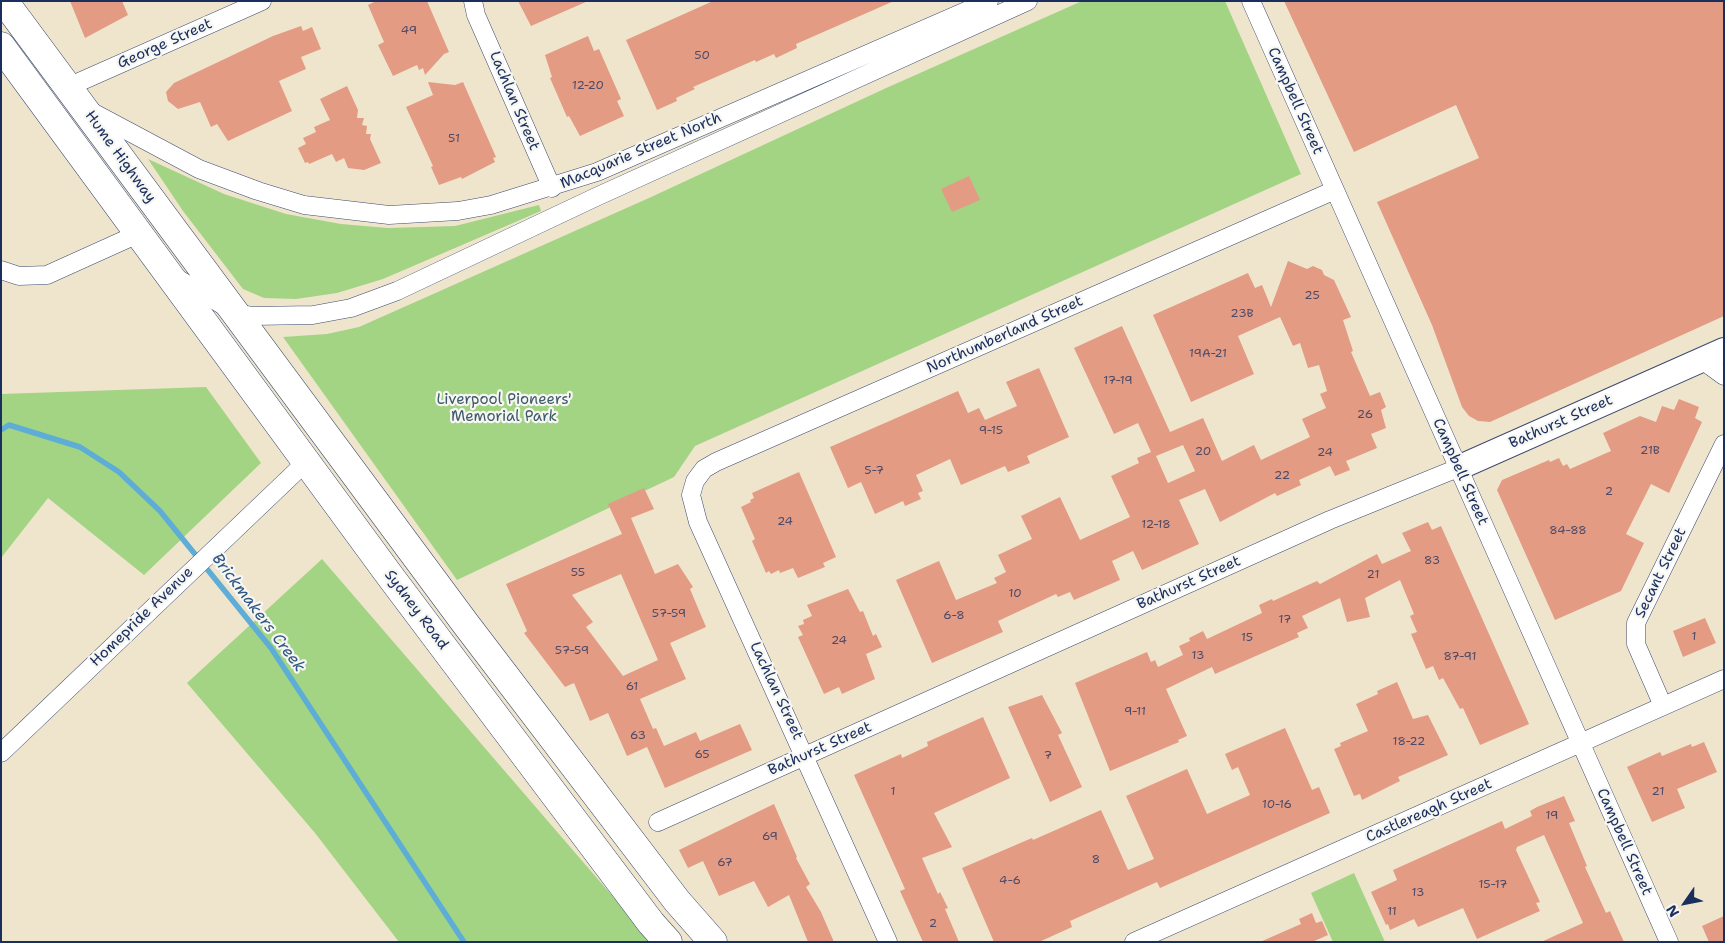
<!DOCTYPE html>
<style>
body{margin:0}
#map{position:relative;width:1725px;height:943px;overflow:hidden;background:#efe5cc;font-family:"Shantell Sans",sans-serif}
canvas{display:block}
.frame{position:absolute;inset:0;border:2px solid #1b2f5e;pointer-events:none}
.north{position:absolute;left:1660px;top:878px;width:50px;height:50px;-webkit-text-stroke:4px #f6f6f2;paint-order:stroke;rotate:237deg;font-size:14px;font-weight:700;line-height:20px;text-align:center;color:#1b2f5e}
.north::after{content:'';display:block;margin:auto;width:18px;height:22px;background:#1b2f5e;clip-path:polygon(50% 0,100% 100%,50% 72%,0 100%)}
</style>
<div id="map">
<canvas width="1725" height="943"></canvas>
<div class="frame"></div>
<div class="north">N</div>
</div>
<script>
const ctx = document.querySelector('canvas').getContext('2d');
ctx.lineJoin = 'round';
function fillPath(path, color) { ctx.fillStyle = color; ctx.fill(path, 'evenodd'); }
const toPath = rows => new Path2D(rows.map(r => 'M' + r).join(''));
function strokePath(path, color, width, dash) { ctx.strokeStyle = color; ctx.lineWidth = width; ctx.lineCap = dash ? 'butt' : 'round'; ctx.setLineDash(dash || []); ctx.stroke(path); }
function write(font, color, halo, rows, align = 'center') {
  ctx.font = font + ' "Shantell Sans",sans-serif'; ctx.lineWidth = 4.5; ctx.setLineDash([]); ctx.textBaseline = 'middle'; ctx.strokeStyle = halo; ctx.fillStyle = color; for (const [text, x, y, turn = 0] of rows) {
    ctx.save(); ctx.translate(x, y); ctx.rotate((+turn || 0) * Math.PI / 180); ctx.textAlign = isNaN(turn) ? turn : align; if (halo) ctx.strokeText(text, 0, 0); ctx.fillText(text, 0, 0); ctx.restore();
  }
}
fillPath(toPath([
 [1082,1,1225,1,1301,174,695,446,674,477,457,580,283,337,327,334,359,327,649,198,884,89],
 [148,159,224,194,286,214,341,224,388,228,455,226,539,205,541,211,383,279,337,293,296,299,264,298,243,289,183,211],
 [206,387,261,463,144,575,48,498,1,558,1,394],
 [322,559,652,942,399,942,315,833,187,683],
 [1354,873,1385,942,1333,942,1311,893]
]), '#a2d484');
strokePath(toPath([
 [1,430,9,425,80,447,119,472,160,511,271,648,464,942]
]), '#5dadd7', 5.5);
fillPath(toPath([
 [70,1,122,1,128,15,85,38],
 [376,1,427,1,449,52,444,54,425,75,423,68,419,70,417,65,393,76,378,45,384,42,368,5],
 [518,1,588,1,531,26],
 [713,1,894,1,796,44,797,48,776,58,774,54,756,62,755,60,693,87,695,89,676,98,677,101,657,110,626,40],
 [1284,1,1724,1,1724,316,1490,422,1478,421,1469,416,1462,407,1432,325,1377,202,1479,158,1468,133,1456,105,1354,152],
 [301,26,303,31,312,27,321,49,301,57,306,69,279,81,292,111,228,141,217,124,211,127,200,102,178,109,168,101,166,92,174,83,273,36],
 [588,36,594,51,599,49,621,99,617,101,624,116,580,136,569,116,567,117,550,78,552,77,545,55],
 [428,82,455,85,463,82,496,157,493,158,495,162,462,179,461,177,439,185,431,167,433,166,406,107,433,95],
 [347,86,358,110,357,118,364,118,362,125,367,126,366,134,371,134,370,139,381,163,364,170,348,168,344,158,336,162,332,154,309,164,308,162,305,163,298,148,306,144,303,138,316,132,314,127,330,120,320,99],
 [969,176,980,200,952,212,941,189],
 [1288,261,1307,269,1313,266,1322,270,1324,275,1334,280,1351,317,1343,320,1353,351,1351,352,1370,396,1380,392,1386,407,1381,410,1386,428,1371,434,1377,448,1346,461,1350,470,1335,476,1330,466,1299,480,1301,485,1277,496,1275,493,1220,522,1205,489,1179,500,1199,544,1142,570,1133,551,1112,561,1120,580,1074,600,1070,592,1058,597,1056,594,998,621,1003,632,932,663,896,580,939,561,956,600,997,583,994,578,1006,572,998,555,1032,539,1021,516,1060,497,1080,540,1130,517,1111,476,1139,463,1137,458,1151,452,1138,423,1114,434,1074,348,1122,326,1170,432,1203,418,1222,461,1254,445,1261,460,1310,437,1302,419,1326,408,1320,394,1327,391,1319,365,1308,368,1300,343,1293,346,1280,317,1238,336,1254,374,1191,402,1153,315,1248,273,1255,288,1262,285,1271,307],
 [1183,445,1195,471,1168,483,1156,456],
 [1039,368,1069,437,1027,456,1030,463,1008,472,1005,466,961,485,950,459,916,475,923,491,918,493,921,499,905,506,903,501,875,514,861,482,848,488,830,447,958,391,968,413,979,408,985,420,1017,406,1006,382],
 [1679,399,1699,407,1695,418,1702,422,1669,493,1651,484,1626,534,1644,543,1621,591,1555,620,1497,490,1502,480,1549,460,1550,462,1559,458,1563,466,1567,464,1570,469,1611,451,1603,433,1640,416,1656,422,1662,406,1674,410],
 [799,472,836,557,823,563,825,567,798,578,793,568,780,573,779,570,771,574,769,571,766,573,752,541,755,539,741,507,751,502,750,500,754,498,752,493],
 [644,488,654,509,631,518,655,574,678,564,693,587,690,589,706,627,670,643,686,679,640,699,653,729,656,728,664,746,696,732,700,741,740,724,752,750,665,788,647,747,627,756,608,713,590,721,574,683,565,687,524,633,527,631,506,584,622,534,608,504],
 [621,574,658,660,623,676,586,627,593,622,572,595],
 [1428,522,1432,530,1441,526,1529,724,1480,745,1463,708,1460,709,1443,678,1439,680,1433,666,1426,669,1411,634,1417,632,1410,616,1414,614,1400,580,1365,598,1370,617,1347,622,1340,598,1302,616,1308,628,1297,633,1299,637,1215,674,1212,667,1166,689,1187,736,1178,740,1179,742,1110,771,1075,683,1147,652,1151,662,1155,660,1158,667,1183,655,1179,646,1190,641,1189,638,1203,631,1207,639,1262,613,1259,605,1272,599,1273,601,1317,581,1320,584,1377,554,1382,564,1411,551,1402,533],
 [848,589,860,612,863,611,873,636,876,634,882,647,866,654,875,679,842,694,839,687,824,694,798,637,803,635,798,626,804,624,803,620,812,616,807,605],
 [1705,618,1716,643,1683,657,1673,631],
 [1397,682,1413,719,1428,715,1448,755,1398,777,1400,781,1362,800,1360,794,1354,796,1334,749,1341,746,1340,743,1368,731,1356,704,1378,694,1377,691],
 [1042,695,1062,733,1058,735,1082,787,1050,802,1008,707],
 [983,717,1010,778,934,813,952,847,922,858,938,894,940,892,948,908,945,909,959,942,923,942,900,891,905,889,854,775,901,754,902,758,928,746,927,742],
 [1285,728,1312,790,1319,787,1330,813,1160,888,1157,882,1070,921,1072,927,1039,942,994,942,962,868,1032,838,1033,840,1101,810,1128,870,1154,859,1126,796,1187,769,1207,814,1250,795,1238,767,1232,770,1225,754],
 [1704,742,1717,772,1677,789,1685,808,1652,822,1627,767,1660,752,1662,756,1691,744,1692,747],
 [1564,796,1575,821,1569,823,1587,866,1585,867,1606,913,1610,911,1624,942,1541,942,1583,923,1544,835,1517,847,1516,850,1540,902,1536,903,1540,911,1477,939,1463,908,1418,927,1414,919,1390,930,1388,924,1386,925,1371,892,1397,880,1393,870,1502,821,1505,829,1532,816,1530,811,1537,807],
 [774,804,797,857,796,858,810,884,806,887,821,912,834,942,808,942,789,895,768,907,754,881,719,896,703,861,688,868,679,850],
 [1312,913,1316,923,1322,921,1328,935,1312,942,1260,942,1301,924,1299,919],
 [1724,916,1724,942,1709,942,1702,926]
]), '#e39b84');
const street = toPath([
 [473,1,476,15,552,188],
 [1251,1,1669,942],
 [68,87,262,1],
 [92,112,199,169,258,191,304,205,389,215,458,211,491,205,597,172,989,1],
 [1,270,19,276,47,275,140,233],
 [180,280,236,313,253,316,313,315,351,308,397,291,596,197,1028,1],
 [1702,360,1724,376],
 [1663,706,1636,644,1636,623,1724,444],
 [1,753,307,461],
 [658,822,1330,520,1458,468],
 [888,942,698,522,691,495,695,481,704,469,716,462,1335,190],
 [1134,942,1724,679]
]);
const secondary = toPath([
 [1458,468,1724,350]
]);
const highway = toPath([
 [4,1,465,623,677,901,713,942],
 [1,46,390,576,651,923,668,942]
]);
strokePath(street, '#3b4a6e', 19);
strokePath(secondary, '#3b4a6e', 26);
strokePath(highway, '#3b4a6e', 29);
strokePath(street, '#fff', 18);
strokePath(secondary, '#fff', 24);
strokePath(highway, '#fff', 28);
write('12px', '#4d4a68', null, [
 ["49",409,31],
 ["50",702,56],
 ["12-20",588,86],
 ["51",454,139],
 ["25",1312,296],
 ["23B",1242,314],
 ["19A-21",1208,354],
 ["17-19",1118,381],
 ["26",1365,415],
 ["9-15",991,431],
 ["21B",1650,451],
 ["20",1203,452],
 ["24",1325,453],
 ["5-7",874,471],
 ["22",1282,476],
 ["2",1609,492],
 ["24",785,522],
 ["12-18",1156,525],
 ["84-88",1568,531],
 ["83",1432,561],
 ["55",578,573],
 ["21",1373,575],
 ["10",1015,594],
 ["57-59",669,614],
 ["6-8",954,616],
 ["17",1285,620],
 ["1",1694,637],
 ["15",1247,638],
 ["24",839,641],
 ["57-59",572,651],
 ["13",1198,656],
 ["87-91",1460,657],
 ["61",632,687],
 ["9-11",1135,712],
 ["63",638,736],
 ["18-22",1409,742],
 ["65",702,755],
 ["7",1048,756],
 ["1",893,792],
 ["21",1658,792],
 ["10-16",1277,805],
 ["19",1552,816],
 ["69",770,837],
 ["8",1096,860],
 ["67",725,863],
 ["4-6",1010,881],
 ["15-17",1493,885],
 ["13",1418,893],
 ["11",1392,912],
 ["2",933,924]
]);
write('15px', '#1b2f5e', '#f6f6f2', [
 ["George Street",165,44,-24],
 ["Lachlan Street",514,101,67],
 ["Campbell Street",1295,101,66],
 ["Macquarie Street North",641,151,-23],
 ["Hume Highway",120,157,54],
 ["Northumberland Street",1005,335,-24],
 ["Bathurst Street",1561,422,-24],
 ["Campbell Street",1460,472,66],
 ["Secant Street",1661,573,-64],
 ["Bathurst Street",1189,583,-24],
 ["Sydney Road",416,610,53],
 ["Homepride Avenue",142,617,-44],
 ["Lachlan Street",776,691,65],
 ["Bathurst Street",820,749,-24],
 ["Castlereagh Street",1429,811,-24],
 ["Campbell Street",1624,842,66]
]);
write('15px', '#3d5868', '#f6f6f2', [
 ["Liverpool Pioneers'",504,400],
 ["Memorial Park",504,417]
]);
write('italic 16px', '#2f5582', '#f6f6f2', [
 ["Brickmakers Creek",258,613,53]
]);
</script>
